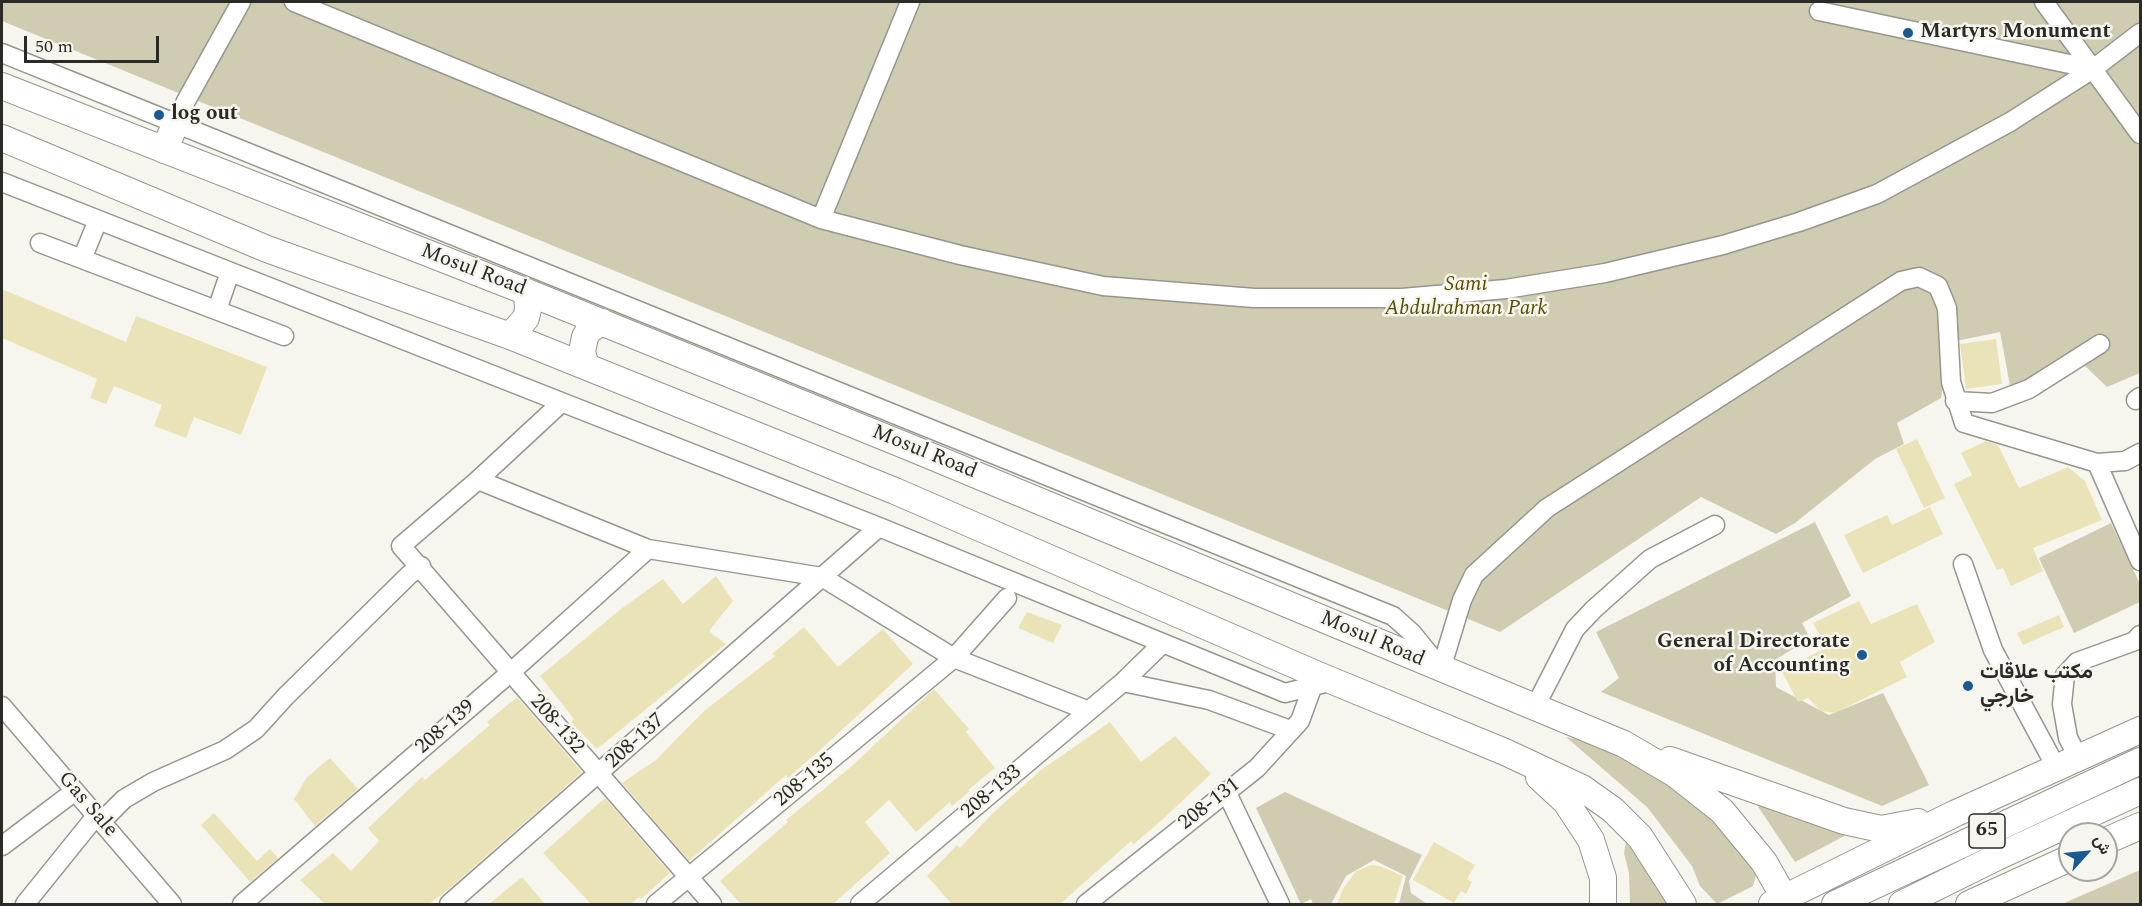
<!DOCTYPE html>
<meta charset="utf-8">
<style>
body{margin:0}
#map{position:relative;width:2142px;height:906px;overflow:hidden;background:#f7f6ee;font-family:Spectral,Vazirmatn,serif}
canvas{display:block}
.frame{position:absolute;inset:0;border:3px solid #2a2a27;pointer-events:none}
.north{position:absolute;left:2058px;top:822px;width:60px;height:60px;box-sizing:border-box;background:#f7f6ee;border:2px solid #a5a49e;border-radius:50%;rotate:63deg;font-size:16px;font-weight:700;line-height:24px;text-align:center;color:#2a2a27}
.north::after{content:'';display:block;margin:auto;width:21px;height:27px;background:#1b5a90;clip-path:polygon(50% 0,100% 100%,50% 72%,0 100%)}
.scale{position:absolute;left:24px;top:36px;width:135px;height:27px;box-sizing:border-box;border:3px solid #2a2a27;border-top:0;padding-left:8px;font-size:18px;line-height:21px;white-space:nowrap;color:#2a2a27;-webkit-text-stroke:4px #f7f6ee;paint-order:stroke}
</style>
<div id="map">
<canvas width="2142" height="906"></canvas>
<div class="frame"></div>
<div class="north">ش</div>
<div class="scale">50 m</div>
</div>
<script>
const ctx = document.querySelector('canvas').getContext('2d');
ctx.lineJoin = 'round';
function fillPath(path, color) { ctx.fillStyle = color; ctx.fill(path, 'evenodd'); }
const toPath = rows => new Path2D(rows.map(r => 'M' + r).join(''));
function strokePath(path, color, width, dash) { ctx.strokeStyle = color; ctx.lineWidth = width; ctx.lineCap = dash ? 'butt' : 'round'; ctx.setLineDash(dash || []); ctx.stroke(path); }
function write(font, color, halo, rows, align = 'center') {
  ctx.font = font + ' Spectral,Vazirmatn,serif'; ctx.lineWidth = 5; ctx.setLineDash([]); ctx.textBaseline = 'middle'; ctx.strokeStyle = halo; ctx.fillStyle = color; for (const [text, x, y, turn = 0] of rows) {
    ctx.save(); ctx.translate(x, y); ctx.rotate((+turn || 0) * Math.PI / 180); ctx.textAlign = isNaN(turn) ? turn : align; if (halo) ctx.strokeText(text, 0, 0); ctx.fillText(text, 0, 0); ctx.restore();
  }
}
fillPath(toPath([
 [2,2,2140,2,2140,373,2107,387,2085,366,2046,385,2011,391,2000,332,1951,342,1941,398,1897,423,1904,444,1875,459,1795,523,1776,534,1701,497,1500,632,2,21],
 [1815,522,1851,596,1802,623,1810,638,1775,660,1776,687,1829,715,1883,693,1929,785,1882,806,1601,692,1619,678,1596,632],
 [2111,523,2140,584,2140,602,2074,633,2039,558],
 [1566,737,1589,742,1652,768,1700,803,1757,872,1753,886,1717,904,1700,886,1692,866,1647,807],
 [1285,792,1422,855,1409,881,1411,893,1427,904,1399,904,1406,876,1374,860,1346,876,1331,904,1313,904,1311,899,1301,904,1256,808],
 [1749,793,1850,833,1795,862],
 [1626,842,1669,900,1664,904,1630,904,1629,873,1624,853],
 [2140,870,2140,904,2062,904]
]), '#d0ccb1');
fillPath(toPath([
 [2,289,126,342,136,316,267,367,241,435,194,417,186,438,154,426,162,405,114,386,106,404,90,398,97,379,2,338],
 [1996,339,2002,384,1966,389,1960,344],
 [1917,439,1945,498,1924,508,1896,449],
 [1986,441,1998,445,2019,488,2068,467,2085,481,2102,520,2033,548,2043,571,2011,586,2003,568,1997,570,1954,484,1972,475,1961,453],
 [1930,507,1943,534,1863,573,1844,535,1887,515,1892,525],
 [716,576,733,601,709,631,726,644,597,749,571,722,574,719,540,676,621,609,663,579,683,604],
 [1859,601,1871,624,1917,604,1935,642,1900,662,1907,677,1835,713,1821,711,1808,698,1798,702,1781,670,1826,648,1813,623],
 [1027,612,1062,625,1053,643,1018,628],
 [2059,615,2064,627,2023,645,2017,633],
 [804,627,838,667,883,629,913,664,819,751,788,778,786,775,689,861,622,783,656,760,704,711,775,656,772,654],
 [934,689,969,729,966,732,995,768,968,790,969,792,952,806,950,802,916,832,889,800,865,822,890,853,833,904,741,904,720,881,788,822,786,820,852,766],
 [517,697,582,772,450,888,429,904,325,904,300,880,333,853,351,871,379,841,368,828,422,777,425,780,490,725,487,722],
 [1110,722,1141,762,1175,736,1211,774,1163,819,1134,844,1131,841,1060,904,952,904,927,876,957,845,960,848,992,814,1041,770],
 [330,758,358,789,315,826,294,799,307,777],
 [605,798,670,873,641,899,639,897,631,904,591,904,543,853],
 [214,813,257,861,270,849,278,858,250,882,201,825],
 [1434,842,1475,865,1467,879,1472,882,1466,894,1461,891,1454,903,1413,880],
 [1371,865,1380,866,1403,876,1394,904,1337,904,1343,889,1355,872],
 [522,877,545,904,489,904]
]), '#eae3b7');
const minor = toPath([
 [294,2,821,219,960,255,1103,286,1254,298,1402,298,1506,289,1605,273,1723,245,1799,222,1877,194,2010,122,2093,69,2140,33],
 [2044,2,2140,134],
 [1819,11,2093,69],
 [2,53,1393,616,1412,633,1438,665],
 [176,123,186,101,241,2],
 [2,182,879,527,1285,693,1333,681],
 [821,219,910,2],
 [40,243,284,336],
 [82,259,98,220],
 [217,310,230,272],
 [2136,400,2140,397],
 [1955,401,1992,403,2029,389,2100,344],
 [2097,463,2140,561],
 [478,480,561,403],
 [1963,564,1993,650,2056,767],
 [1441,669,1462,600,1474,575,1547,508,1901,281,1919,277,1938,286,1947,308,1951,382,1964,423,2097,463,2125,461,2140,453],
 [1123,682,1209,700,1290,730],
 [2,706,172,904],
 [1535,707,1575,629,1594,609,1650,559,1715,525],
 [2078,757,2068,738,2062,704,2065,675,2077,662,2135,641,2140,635],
 [1226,791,1280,904],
 [101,822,124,799,153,782,225,750,256,729,286,696,409,575,421,566],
 [2,846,75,791],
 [25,904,96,816],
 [242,904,511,672,648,549],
 [449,904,879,527],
 [656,904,954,658,1007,598],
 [712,904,401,546,478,480,648,549,822,577,954,658,1089,711],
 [860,904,1123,682,1163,643],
 [1086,904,1257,768,1300,721,1312,688]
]);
const highway = toPath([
 [2,86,527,292,909,447,1624,744,1675,774,1722,811,1764,862,1788,904],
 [2,138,267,249,510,336,895,491,1318,675,1505,752,1582,788,1613,810,1640,837,1683,904],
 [164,150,176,123],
 [510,336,526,318,528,309,527,292],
 [586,366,582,352,585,337,589,330,602,322],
 [1670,760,1844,821,1881,829,1918,822],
 [1539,777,1566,802,1591,840,1603,878,1603,904],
 [2106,841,2140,826],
 [1772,904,1956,813,2140,730],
 [1835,904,2140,761],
 [1902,904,1997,857,2140,791],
 [1969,904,2070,858]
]);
strokePath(minor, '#96958e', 21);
strokePath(highway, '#96958e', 28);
strokePath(minor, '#fff', 18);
strokePath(highway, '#fff', 26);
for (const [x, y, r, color] of [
 [1908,33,6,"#1b5a90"],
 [159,115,6,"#1b5a90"],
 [1862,655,6,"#1b5a90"],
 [1968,686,6,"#1b5a90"]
]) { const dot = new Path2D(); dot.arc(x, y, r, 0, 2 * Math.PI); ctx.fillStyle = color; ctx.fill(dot); strokePath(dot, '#f7f6ee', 2); }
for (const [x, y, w] of [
 [1987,831,36]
]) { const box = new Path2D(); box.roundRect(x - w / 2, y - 17, w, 34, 4.5); ctx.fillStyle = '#f7f6ee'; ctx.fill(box); strokePath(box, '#2a2a27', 1.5); }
write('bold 20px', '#2a2a27', null, [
 ["65",1987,831]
]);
write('bold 21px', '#2a2a27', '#f7f6ee', [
 ["Martyrs Monument",1920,33],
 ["log out",171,115],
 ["General Directorate",1850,643,"right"],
 ["of Accounting",1850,667,"right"],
 ["مكتب علاقات",1980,674],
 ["خارجي",1980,698]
], 'left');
write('21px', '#2a2a27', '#f7f6ee', [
 ["Mosul Road",473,271,21],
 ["Mosul Road",924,453,22],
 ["Mosul Road",1372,640,23],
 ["208-132",556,725,49],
 ["208-139",446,728,-41],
 ["208-137",636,742,-42],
 ["208-135",805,781,-40],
 ["208-133",992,793,-40],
 ["Gas Sale",87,805,49],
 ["208-131",1210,805,-38]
]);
write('italic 21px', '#594d00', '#f7f6ee', [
 ["Sami",1466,286],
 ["Abdulrahman Park",1466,310]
]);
</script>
